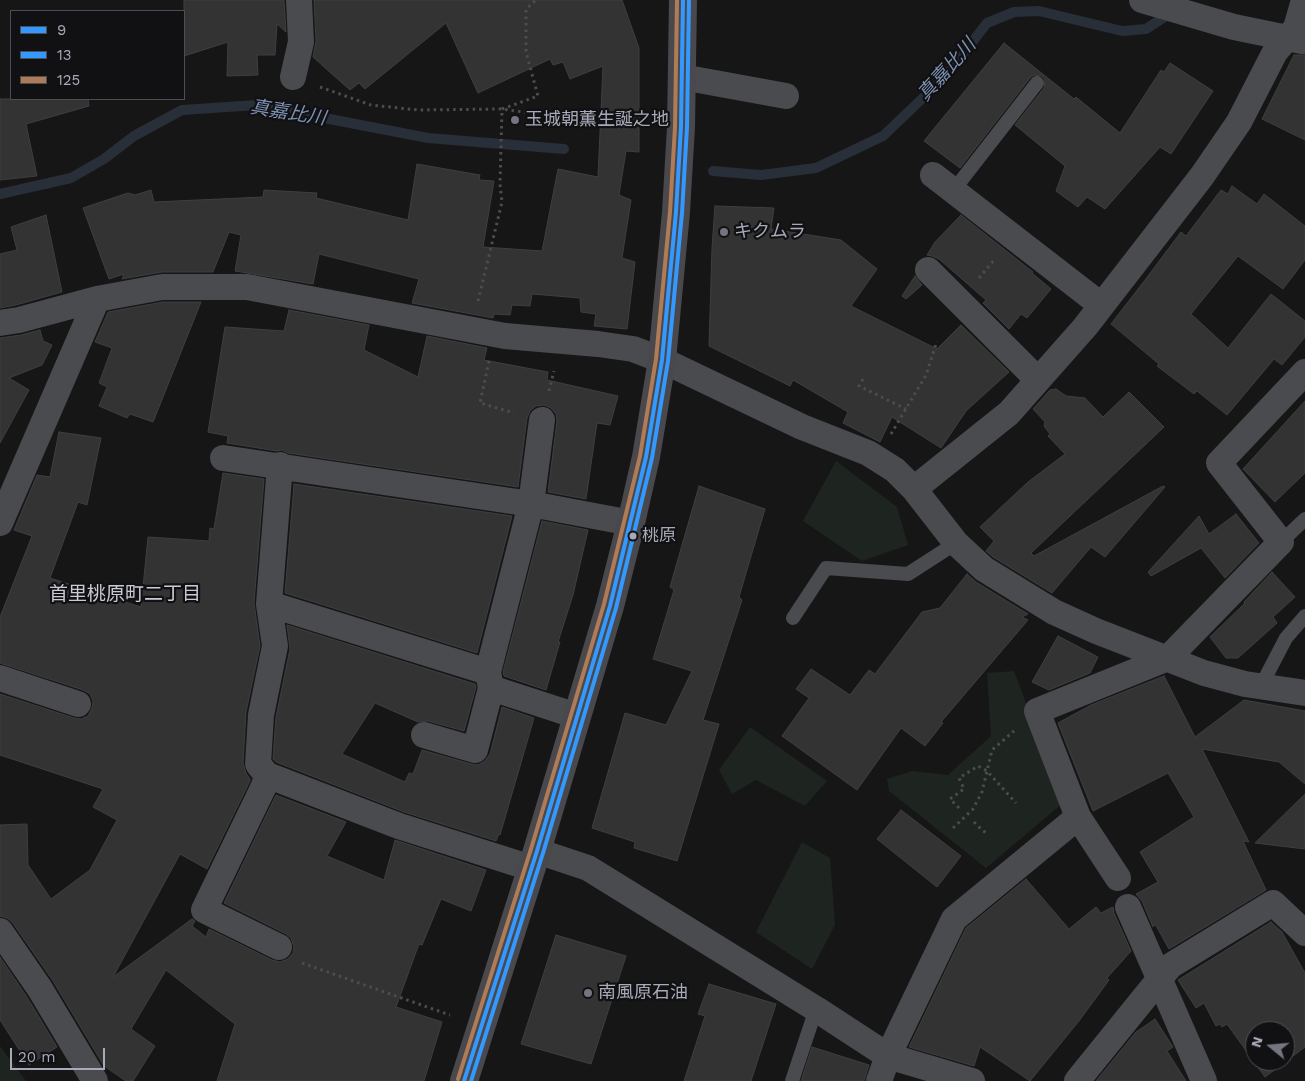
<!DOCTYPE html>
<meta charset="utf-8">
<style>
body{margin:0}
#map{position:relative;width:1305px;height:1081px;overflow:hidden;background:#161616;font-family:"Work Sans",sans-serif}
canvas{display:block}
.legend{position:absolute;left:10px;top:10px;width:175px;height:90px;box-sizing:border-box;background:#111012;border:1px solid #4d4e54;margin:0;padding:6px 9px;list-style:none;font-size:15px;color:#a7aab8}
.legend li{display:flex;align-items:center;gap:10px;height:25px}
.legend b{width:25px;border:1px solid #4d4e54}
.north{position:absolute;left:1245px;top:1021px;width:50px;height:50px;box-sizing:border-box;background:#111012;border:1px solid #4d4e54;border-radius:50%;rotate:287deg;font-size:14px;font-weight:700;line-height:20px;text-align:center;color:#a7aab8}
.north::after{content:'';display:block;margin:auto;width:18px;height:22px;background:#74767f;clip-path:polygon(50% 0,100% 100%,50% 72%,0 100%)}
.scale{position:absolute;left:10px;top:1048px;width:95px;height:22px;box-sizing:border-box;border:2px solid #a7aab8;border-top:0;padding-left:6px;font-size:15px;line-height:18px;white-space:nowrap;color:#a7aab8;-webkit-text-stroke:4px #111012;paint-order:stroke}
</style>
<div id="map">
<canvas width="1305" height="1081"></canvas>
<ul class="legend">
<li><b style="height:6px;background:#39f"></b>9</li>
<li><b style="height:6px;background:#39f"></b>13</li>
<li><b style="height:6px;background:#b07c57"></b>125</li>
</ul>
<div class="north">N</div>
<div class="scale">20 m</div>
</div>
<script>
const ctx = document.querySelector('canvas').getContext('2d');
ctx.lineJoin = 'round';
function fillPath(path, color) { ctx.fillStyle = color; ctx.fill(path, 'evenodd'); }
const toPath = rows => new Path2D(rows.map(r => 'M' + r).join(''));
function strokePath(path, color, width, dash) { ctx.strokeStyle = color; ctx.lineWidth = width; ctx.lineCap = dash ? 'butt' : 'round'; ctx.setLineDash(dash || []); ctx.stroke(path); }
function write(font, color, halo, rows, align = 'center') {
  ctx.font = font + ' "Work Sans","Noto Sans JP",sans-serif'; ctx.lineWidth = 4.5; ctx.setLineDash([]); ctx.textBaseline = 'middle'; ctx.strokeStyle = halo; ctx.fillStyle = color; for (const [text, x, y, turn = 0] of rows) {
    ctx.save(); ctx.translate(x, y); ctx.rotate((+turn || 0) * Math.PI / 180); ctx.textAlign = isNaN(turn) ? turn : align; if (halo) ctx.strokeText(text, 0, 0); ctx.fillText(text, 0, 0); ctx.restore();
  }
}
fillPath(toPath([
 [836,461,897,507,908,545,862,561,803,521],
 [1014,671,1063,803,986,868,889,791,887,779,912,771,948,775,991,736,987,673],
 [750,727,827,781,805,806,756,780,732,794,719,770],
 [802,842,830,858,835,925,812,969,756,932],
 [0,1046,26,1081,0,1081]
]), '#1e2520');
strokePath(toPath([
 [713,171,761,175,816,168,883,136,946,76,987,23,1014,12,1039,11,1122,31,1146,29,1172,12],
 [0,194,71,178,104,159,134,136,182,110,257,105,428,138,564,149]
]), '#292f39', 10);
const building = toPath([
 [184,0,284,0,286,32,277,24,275,55,257,55,258,75,227,76,228,42,184,56,184,0],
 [314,0,622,0,639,48,639,152,626,151,619,195,631,200,622,258,635,262,627,329,594,326,596,314,581,312,580,298,532,294,530,306,512,305,510,315,494,314,493,318,412,303,419,279,319,254,313,284,235,271,241,235,229,232,213,272,162,272,122,279,124,274,109,279,83,208,128,193,135,195,151,190,154,202,263,197,264,190,317,193,316,198,408,220,417,164,480,175,479,180,494,181,483,247,542,251,558,169,598,177,603,66,570,79,563,62,553,65,550,59,478,93,446,23,365,89,359,83,350,90,313,57,316,41,314,0],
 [1004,43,1074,99,1076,97,1120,133,1161,70,1164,72,1170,63,1213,91,1171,154,1160,147,1105,209,1087,197,1078,207,1056,191,1065,166,1015,125,1044,88,1045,80,1042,76,1034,75,1030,78,960,168,924,141,1004,43],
 [1294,55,1305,55,1305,140,1262,119,1294,55],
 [0,99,88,99,89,106,26,124,37,176,0,180,0,99],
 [1232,186,1257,204,1264,194,1305,226,1305,260,1283,289,1238,256,1191,314,1228,348,1271,294,1305,321,1305,337,1282,365,1274,359,1227,415,1197,391,1194,394,1157,366,1159,364,1111,324,1145,280,1181,232,1186,236,1221,190,1228,194,1232,186],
 [715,206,774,208,771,229,841,240,877,269,851,306,937,349,961,325,1009,372,966,411,941,448,892,417,880,442,843,423,848,412,793,380,790,386,709,346,712,248,715,206],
 [46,215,62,292,16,305,0,308,0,254,17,250,11,227,46,215],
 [961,215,1033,272,1032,273,1051,289,1027,318,1021,314,1009,329,983,303,986,300,939,259,932,256,927,255,935,242,961,215],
 [915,276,922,285,906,299,902,296,915,276],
 [163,302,201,302,153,422,130,414,127,418,99,406,107,387,99,383,112,348,95,342,108,312,163,302],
 [289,310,369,325,364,350,418,377,427,336,487,348,484,360,548,372,547,380,618,396,610,425,597,423,586,499,548,492,557,421,556,414,551,408,544,405,536,406,530,411,527,418,518,487,288,453,282,450,277,451,227,443,228,436,208,432,225,327,284,331,289,310],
 [40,330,43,341,52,345,42,365,9,378,29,390,0,443,0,338,21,335,40,330],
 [1056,389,1066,396,1085,398,1103,417,1129,392,1164,427,1031,553,1034,556,1163,486,1165,487,1105,557,1091,547,1052,593,993,557,986,551,994,541,980,527,1028,482,1065,454,1048,436,1050,434,1044,426,1045,422,1033,409,1050,390,1056,389],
 [1305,401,1305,473,1275,502,1243,469,1305,401],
 [59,432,101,438,87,505,78,502,50,578,141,607,148,537,209,541,210,528,214,529,223,473,264,479,254,603,260,646,246,712,243,763,246,773,250,779,250,781,207,869,180,854,113,977,192,919,195,921,192,926,206,937,209,929,272,960,280,962,288,959,293,953,294,947,291,938,286,934,224,903,276,795,346,822,327,856,384,880,395,840,486,870,471,911,441,899,422,945,419,944,396,1007,442,1022,424,1081,217,1081,235,1024,166,970,131,1029,155,1046,133,1081,126,1081,104,1066,53,981,12,922,7,918,0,916,0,825,27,824,28,865,51,899,90,870,117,820,93,807,103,789,0,755,0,694,74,718,81,719,88,716,92,708,93,701,90,694,83,690,0,663,0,617,32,536,14,530,37,475,50,477,59,432],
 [294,484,512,516,477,653,285,593,294,484],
 [699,486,765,509,739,597,742,600,703,720,719,724,677,861,634,848,635,842,592,828,625,713,666,725,692,671,653,659,674,590,670,587,699,486],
 [1236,514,1259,543,1225,578,1201,548,1151,576,1148,572,1199,516,1209,534,1236,514],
 [542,521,588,530,573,595,558,642,560,642,546,690,504,676,503,672,542,521],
 [1272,572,1295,597,1273,617,1277,623,1238,658,1226,658,1210,637,1245,603,1244,602,1272,572],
 [967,574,976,582,1028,614,1022,617,1028,620,941,722,943,723,925,746,901,728,857,790,782,736,809,698,796,689,811,669,850,695,869,670,875,674,922,612,940,608,967,574],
 [287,625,475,684,476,687,464,731,428,721,418,722,375,703,342,754,405,782,409,773,413,774,422,750,471,764,478,765,485,761,490,754,502,707,534,718,500,835,499,834,496,841,404,812,276,762,273,759,276,717,290,649,287,625],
 [1058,636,1098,657,1090,673,1049,690,1032,682,1058,636],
 [1164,676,1195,737,1244,700,1305,711,1305,784,1279,762,1202,749,1249,842,1243,841,1266,890,1169,949,1155,924,1153,927,1142,901,1136,894,1158,882,1140,852,1194,817,1168,773,1093,811,1058,723,1091,705,1164,676],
 [1305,794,1305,849,1255,843,1305,794],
 [901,810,961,856,937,887,877,839,901,810],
 [1026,879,1069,929,1096,907,1101,913,1113,907,1114,913,1131,951,1107,978,1109,980,1079,1021,1030,1081,980,1047,974,1066,909,1047,966,928,1026,879],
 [1271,922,1282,932,1305,973,1305,1047,1265,1077,1227,1024,1222,1027,1220,1024,1216,1026,1204,1003,1196,1008,1178,980,1271,922],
 [1255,1031,1285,1031,1285,1061,1255,1061,1255,1031],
 [556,935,626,956,591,1064,521,1044,556,935],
 [0,957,27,997,57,1047,29,1065,0,1020,0,957],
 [709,984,776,1004,751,1081,684,1081,705,1016,698,1014,709,984],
 [1155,1019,1173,1047,1167,1051,1186,1081,1096,1081,1136,1032,1155,1019],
 [812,1047,869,1065,864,1081,801,1081,812,1047]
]);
fillPath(building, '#333334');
strokePath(building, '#3f3f42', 1);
strokePath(toPath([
 [320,87,371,105,418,110,502,109,537,114,535,123,557,125],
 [979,278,994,260],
 [478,301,502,202,500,184,502,109,538,96,526,52,526,9,536,0],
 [489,361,480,403,514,413],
 [863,379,859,386,906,409],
 [549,391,554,371],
 [891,434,926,375,937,341],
 [959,808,950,799,964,789,959,778,978,766,987,771,1016,803],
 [974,822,983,831,989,834],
 [953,828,973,809,982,792,992,750,1014,731],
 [302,963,450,1015]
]), '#4c4c51', 3, [2.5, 4]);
strokePath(toPath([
 [953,191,1037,83],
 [1281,542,1305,519],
 [793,618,826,568,908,574,956,543],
 [1261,686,1286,638,1305,616],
 [792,1081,816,1009]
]), '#4a4b4f', 14);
strokePath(toPath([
 [1142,0,1234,27,1302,41],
 [293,77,301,42,299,0],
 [682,77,786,96],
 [933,175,1101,305],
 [928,270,1038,380],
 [0,323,19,320,97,299,162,287,247,287,505,336,598,344,633,349,662,360,802,427,868,453,876,458,895,470,914,489,956,543,984,569,1054,612,1096,631,1204,673,1245,684,1305,693],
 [223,458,531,504,631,523],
 [914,489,1009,413,1085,327,1202,176,1239,122,1275,52,1296,28,1304,0],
 [0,523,97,299],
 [269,604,280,465],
 [488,672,531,504,542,420],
 [0,678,78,704],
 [424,735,475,750,491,688],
 [267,775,258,764,261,715,275,646,269,604,488,672,491,688,577,716],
 [537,851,588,868,816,1009,888,1056,972,1081],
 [1118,878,1078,817,1037,711,1168,658,1281,542,1219,463,1305,372],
 [1128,907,1204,1081],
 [0,931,40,989,95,1081],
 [279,947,204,910,264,786,267,775,399,826,531,868],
 [879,1081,888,1056,954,919,1078,817],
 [1077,1081,1170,966,1273,903,1305,933]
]), '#4a4b4f', 26);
strokePath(toPath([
 [464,1081,537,851,610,606,631,523,646,457,662,360,676,212,681,127,683,0]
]), '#49494d', 28);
strokePath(toPath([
 [464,1081,537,851,610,606,646,457,662,360,676,212,681,127,683,0]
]), '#39f', 4);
strokePath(toPath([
 [471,1081,543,853,616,608,652,458,668,361,682,213,687,127,689,0]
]), '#39f', 4);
strokePath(toPath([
 [458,1079,531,849,604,604,640,456,656,359,670,212,675,127,677,0]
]), '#b07c57', 4);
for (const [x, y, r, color] of [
 [515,120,5,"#74767f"],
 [724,232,5,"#74767f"],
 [633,536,4.5,"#a7aab8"],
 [588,993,5,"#74767f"]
]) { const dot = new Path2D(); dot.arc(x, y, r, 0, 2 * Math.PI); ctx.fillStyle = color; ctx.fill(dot); strokePath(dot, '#111012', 2); }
write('17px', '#a7aab8', '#111012', [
 ["桃原",642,536]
], 'left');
write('18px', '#a7aab8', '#111012', [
 ["玉城朝薫生誕之地",525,120],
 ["キクムラ",734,232],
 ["南風原石油",598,993]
], 'left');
write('italic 19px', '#7d93b4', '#111012', [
 ["真嘉比川",947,70,-48],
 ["真嘉比川",288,113,9]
]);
write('19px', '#c8cad4', '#111012', [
 ["首里桃原町二丁目",125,594]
]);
</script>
